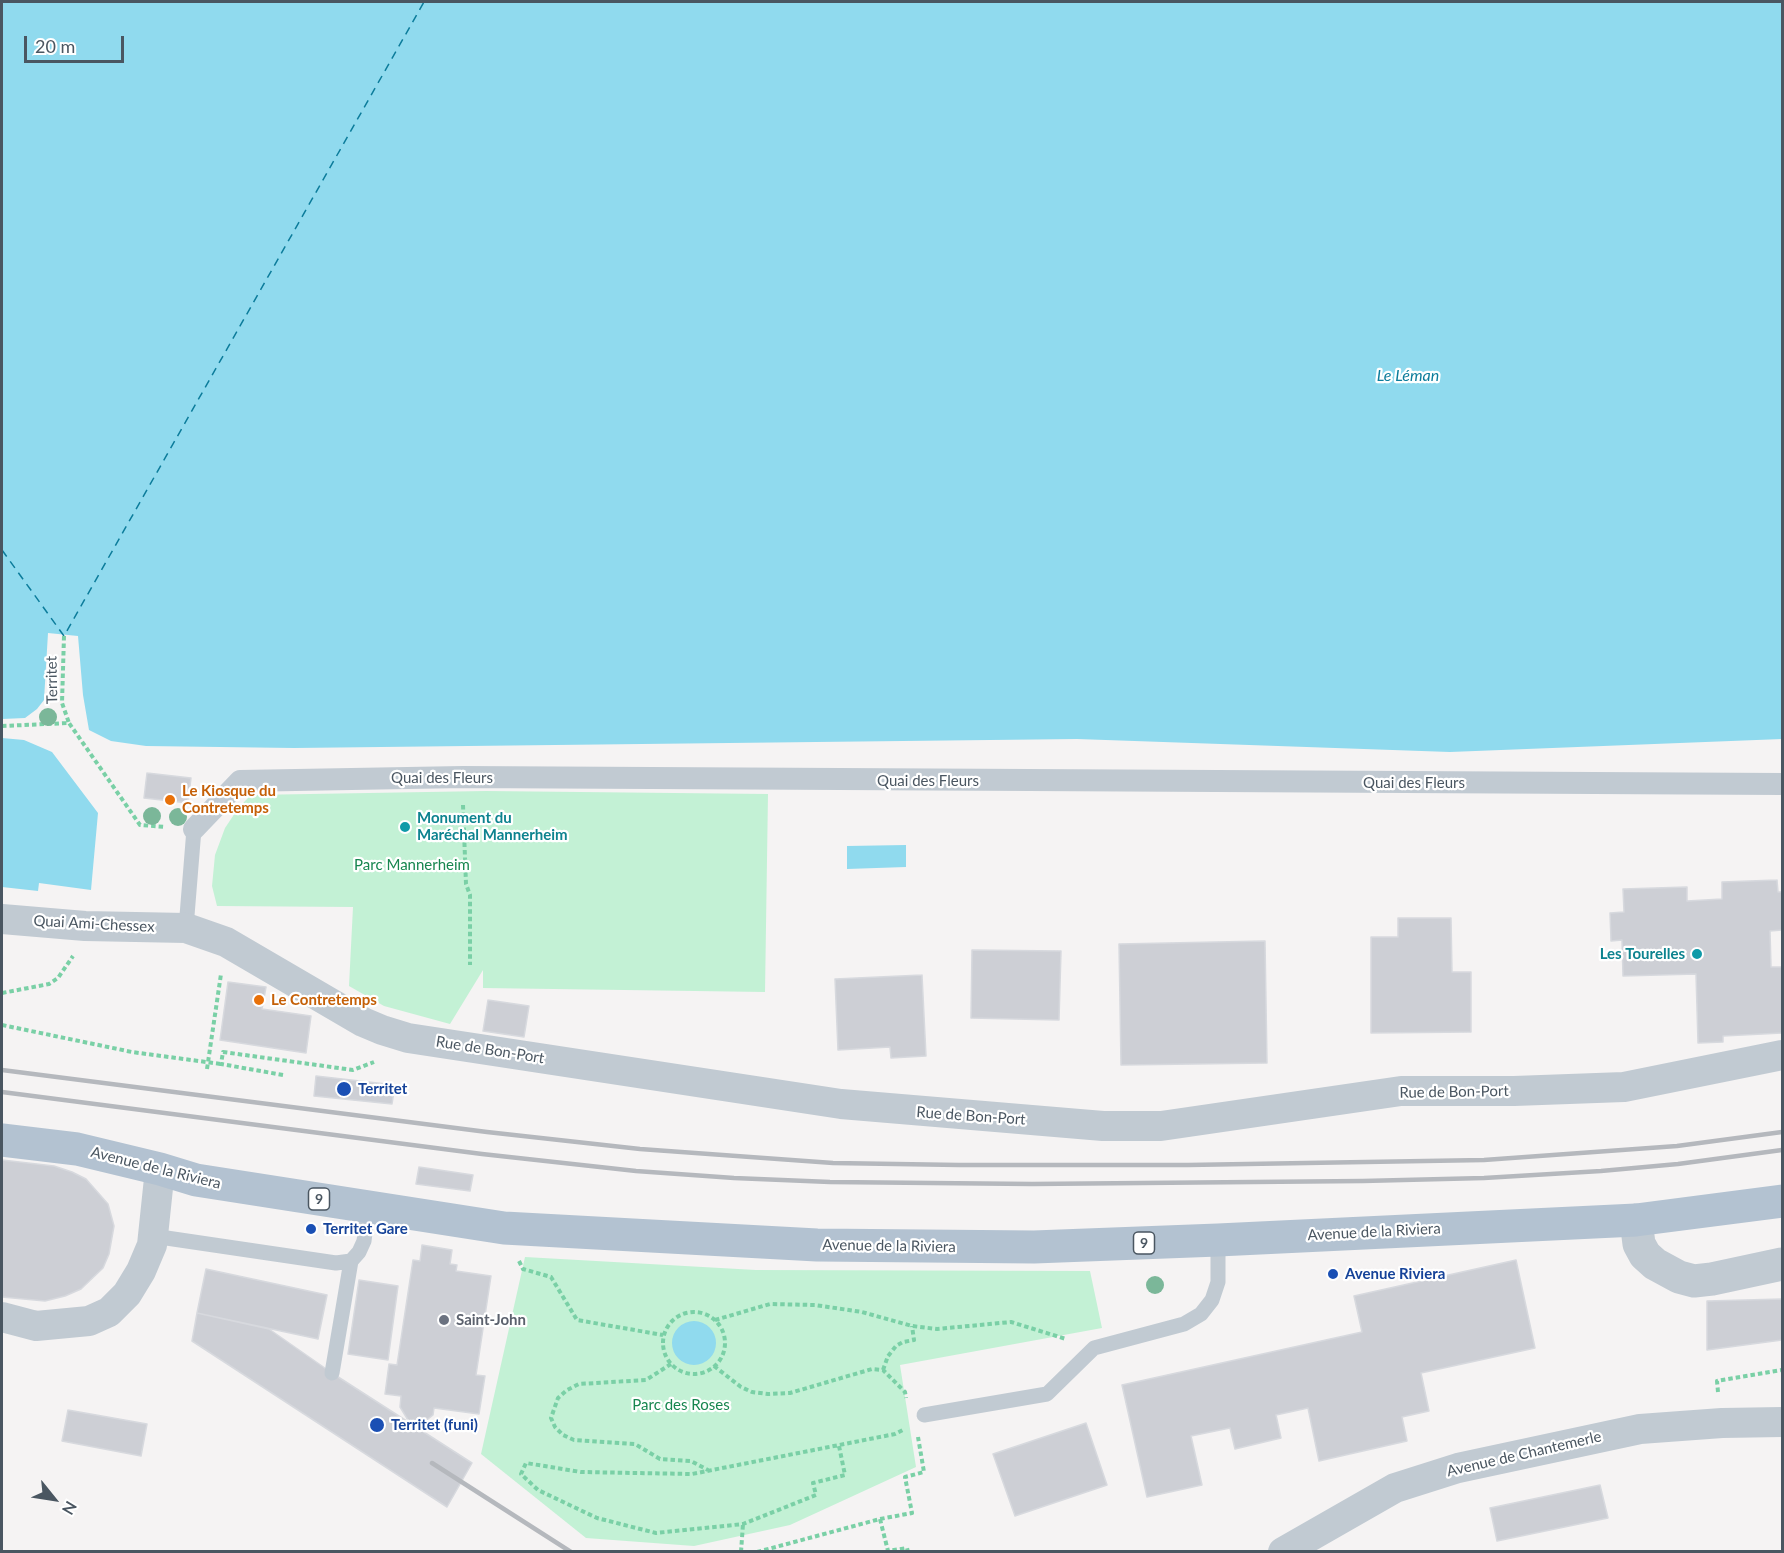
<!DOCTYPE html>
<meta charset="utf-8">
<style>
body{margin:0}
#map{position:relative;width:1784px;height:1553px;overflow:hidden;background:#f5f3f3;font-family:Lato,sans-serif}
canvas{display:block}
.frame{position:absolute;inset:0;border:3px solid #4a5661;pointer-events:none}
.north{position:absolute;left:24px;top:1469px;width:60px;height:60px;-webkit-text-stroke:4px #fff;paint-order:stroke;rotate:120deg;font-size:16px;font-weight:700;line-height:24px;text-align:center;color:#4a5661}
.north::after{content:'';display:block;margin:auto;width:21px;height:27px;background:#4a5661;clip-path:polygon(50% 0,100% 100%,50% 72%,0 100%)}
.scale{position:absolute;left:24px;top:36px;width:100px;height:27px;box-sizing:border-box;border:3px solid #4a5661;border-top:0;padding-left:8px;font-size:18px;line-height:21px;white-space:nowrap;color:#4a5661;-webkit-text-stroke:4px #fff;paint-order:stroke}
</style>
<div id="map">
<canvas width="1784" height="1553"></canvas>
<div class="frame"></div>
<div class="north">N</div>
<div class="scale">20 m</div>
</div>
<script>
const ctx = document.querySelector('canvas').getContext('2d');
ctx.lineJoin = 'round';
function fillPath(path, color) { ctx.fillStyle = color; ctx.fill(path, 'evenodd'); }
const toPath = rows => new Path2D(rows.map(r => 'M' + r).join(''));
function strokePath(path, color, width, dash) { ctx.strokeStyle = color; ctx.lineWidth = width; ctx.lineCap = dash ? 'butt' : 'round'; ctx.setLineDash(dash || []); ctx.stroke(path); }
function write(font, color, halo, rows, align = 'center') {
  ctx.font = font + ' Lato,sans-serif'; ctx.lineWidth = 4.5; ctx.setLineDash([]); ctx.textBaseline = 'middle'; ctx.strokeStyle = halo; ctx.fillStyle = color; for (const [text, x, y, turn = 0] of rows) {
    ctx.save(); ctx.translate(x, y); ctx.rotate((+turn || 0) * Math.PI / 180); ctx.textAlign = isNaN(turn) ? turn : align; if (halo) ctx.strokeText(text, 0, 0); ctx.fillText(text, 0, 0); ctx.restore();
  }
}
fillPath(toPath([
 [486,791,768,794,765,992,483,988,483,970,450,1024,384,1006,349,986,353,907,217,906,212,886,215,855,225,828,239,807,251,795],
 [525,1257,756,1270,1090,1271,1102,1328,900,1365,916,1467,790,1525,694,1546,586,1538,481,1454]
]), '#c3f1d5');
fillPath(toPath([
 [2,2,1782,2,1782,739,1450,752,1077,739,294,748,146,746,111,741,89,730,83,695,78,636,48,633,44,700,37,709,25,718,2,719],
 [2,738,24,740,52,752,98,813,91,890,39,883,38,891,2,887],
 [906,845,906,867,847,869,847,846],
 '672 1343a22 22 0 1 1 44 0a22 22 0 1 1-44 0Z'
]), '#90daee');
strokePath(toPath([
 [2,550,64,636,424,2]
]), '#0c7c9b', 1.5, [8, 6]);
const building = toPath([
 [147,773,191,778,188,803,144,798,147,773],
 [1777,880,1778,892,1782,892,1782,930,1770,931,1771,967,1782,967,1782,1033,1723,1036,1723,1042,1698,1043,1696,974,1623,976,1622,940,1611,941,1610,913,1624,912,1623,889,1687,887,1687,901,1722,899,1722,882,1777,880],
 [1398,918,1451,918,1452,972,1471,972,1471,1032,1371,1033,1371,937,1398,937,1398,918],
 [1265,941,1267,1063,1121,1065,1119,944,1265,941],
 [972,950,1061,951,1059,1020,971,1018,972,950],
 [922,975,926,1056,891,1058,890,1047,838,1050,835,979,922,975],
 [228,982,266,987,262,1009,311,1016,306,1053,220,1040,228,982],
 [488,1000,529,1006,524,1037,483,1031,488,1000],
 [316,1076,395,1085,392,1104,314,1096,316,1076],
 [2,1160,54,1166,72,1172,86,1179,108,1204,114,1226,109,1254,103,1268,81,1289,65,1296,45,1301,2,1297,2,1160],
 [419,1167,473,1175,470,1191,416,1184,419,1167],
 [422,1245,452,1250,450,1264,457,1265,456,1271,491,1276,476,1375,485,1376,479,1414,434,1408,433,1415,423,1423,408,1420,400,1407,401,1396,385,1394,389,1364,397,1365,413,1260,420,1261,422,1245],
 [1516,1260,1535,1348,1421,1373,1429,1411,1402,1417,1407,1441,1319,1461,1308,1408,1276,1415,1281,1438,1235,1449,1230,1428,1191,1436,1202,1485,1147,1497,1122,1385,1362,1332,1354,1296,1516,1260],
 [206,1269,327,1295,318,1339,197,1313,206,1269],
 [359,1280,398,1286,388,1360,348,1354,359,1280],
 [1782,1299,1782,1340,1707,1350,1707,1301,1782,1299],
 [197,1313,269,1329,332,1373,472,1463,447,1507,192,1341,197,1313],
 [68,1410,147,1424,141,1456,62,1441,68,1410],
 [1086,1423,1107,1485,1015,1516,993,1454,1086,1423],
 [1600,1485,1608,1518,1497,1541,1490,1508,1600,1485]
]);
fillPath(building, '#cdcfd5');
strokePath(building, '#d7d9de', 1.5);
strokePath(toPath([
 [64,636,62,703,69,723],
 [2,726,69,723,140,825,166,827],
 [463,805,466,884,470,895,470,965],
 [2,993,49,984,58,978,73,956],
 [2,1025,132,1052,221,1064],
 [207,1069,221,974],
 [283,1075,221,1064,223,1052,353,1070,374,1062],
 [519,1261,523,1269,551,1277,577,1320,663,1335],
 '663 1343a31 31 0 1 1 62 0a31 31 0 1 1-62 0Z',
 [715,1320,770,1304,815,1305,862,1312,912,1326,937,1329,1011,1322,1066,1339],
 [671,1364,646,1380,579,1384,567,1390,558,1398,551,1418,555,1427,563,1435,574,1440,635,1444,660,1459,691,1461,708,1470],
 [714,1366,741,1387,752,1392,768,1394,790,1393,872,1369,883,1370,905,1392,906,1398],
 [883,1370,888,1356,896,1346,903,1342,914,1340,912,1326],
 [1718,1392,1717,1381,1782,1370],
 [839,1446,845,1475,813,1483,816,1495,743,1524,656,1533,597,1518,538,1490,521,1474,526,1463,581,1472,692,1474,895,1434,905,1429],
 [880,1519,888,1551,907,1548,908,1552],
 [741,1552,743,1524],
 [757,1552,880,1519,912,1513,905,1477,924,1472,918,1437]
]), '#7ad0a6', 4, [4.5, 3]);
strokePath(toPath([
 [186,928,194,829],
 [153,1236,336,1263,351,1261,359,1252,364,1241,368,1208],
 [332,1373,351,1261],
 [924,1415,1047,1394,1094,1348,1184,1324,1201,1314,1212,1300,1218,1282,1218,1240]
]), '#c1cad2', 15);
strokePath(toPath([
 [194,829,240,781,463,777,1782,784]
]), '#c1cad2', 22);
strokePath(toPath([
 [2,919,85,926,186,928,226,942,363,1022,382,1030,408,1038,841,1104,1103,1126,1161,1126,1401,1091,1514,1091,1624,1087,1782,1055],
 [2,1317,36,1326,89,1321,109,1312,127,1294,141,1271,152,1245,160,1169],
 [1283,1552,1395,1488,1458,1468,1640,1429,1722,1423,1782,1422]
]), '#c1cad2', 30);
strokePath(toPath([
 [1636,1220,1639,1244,1645,1255,1655,1264,1679,1277,1694,1281,1712,1279,1782,1264]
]), '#c1cad2', 33);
strokePath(toPath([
 [2,1140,77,1149,160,1169,196,1180,504,1228,817,1245,1034,1247,1218,1240,1636,1220,1782,1201]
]), '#b3c2d1', 33);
strokePath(toPath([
 [2,1070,487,1132,640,1149,833,1163,959,1165,1188,1165,1484,1160,1677,1146,1782,1132],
 [2,1092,482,1154,636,1171,734,1178,830,1182,1032,1184,1363,1181,1484,1178,1601,1171,1678,1164,1782,1150],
 [432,1463,571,1552]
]), '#b5b8bd', 4.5);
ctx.fillStyle = '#7bb799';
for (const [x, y] of [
 [48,717],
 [152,816],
 [178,817],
 [1155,1285]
]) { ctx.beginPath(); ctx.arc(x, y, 9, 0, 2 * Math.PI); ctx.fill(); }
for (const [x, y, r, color] of [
 [170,800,6,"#e8710a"],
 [405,827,6,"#0f9aa8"],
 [1697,954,6,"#0f9aa8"],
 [259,1000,6,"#e8710a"],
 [344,1089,8,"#1a4fb4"],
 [311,1229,6,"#1a4fb4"],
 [1333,1274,6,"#1a4fb4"],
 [444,1320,6,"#6b7280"],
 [377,1425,8,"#1a4fb4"]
]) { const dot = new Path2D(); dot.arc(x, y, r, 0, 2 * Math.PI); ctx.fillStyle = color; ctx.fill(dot); strokePath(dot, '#fff', 2); }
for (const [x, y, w] of [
 [319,1199,21],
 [1144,1243,21]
]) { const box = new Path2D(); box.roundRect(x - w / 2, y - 11, w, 22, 4.5); ctx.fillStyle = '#fff'; ctx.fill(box); strokePath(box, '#4a5661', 1.5); }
write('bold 14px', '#4a5661', null, [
 ["9",319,1199],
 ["9",1144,1243]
]);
write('15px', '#4a5661', '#fff', [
 ["Territet",52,680,-91],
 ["Quai des Fleurs",442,778],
 ["Quai des Fleurs",928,781],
 ["Quai des Fleurs",1414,783],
 ["Quai Ami-Chessex",94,924,3],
 ["Rue de Bon-Port",490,1050,9],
 ["Rue de Bon-Port",1454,1092,-1],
 ["Rue de Bon-Port",971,1116,4],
 ["Avenue de la Riviera",156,1168,14],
 ["Avenue de la Riviera",1374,1232,-3],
 ["Avenue de la Riviera",889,1246,1],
 ["Avenue de Chantemerle",1524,1454,-13]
]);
write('bold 15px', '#c56008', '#fff', [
 ["Le Kiosque du",182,791],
 ["Contretemps",182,808],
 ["Le Contretemps",271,1000]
], 'left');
write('bold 15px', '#0d838f', '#fff', [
 ["Monument du",417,818],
 ["Maréchal Mannerheim",417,835],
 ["Les Tourelles",1685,954,"right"]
], 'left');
write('15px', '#17864f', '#fff', [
 ["Parc Mannerheim",412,865],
 ["Parc des Roses",681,1405]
]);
write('bold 15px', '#164399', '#fff', [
 ["Territet",358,1089],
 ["Territet Gare",323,1229],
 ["Avenue Riviera",1345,1274],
 ["Territet (funi)",391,1425]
], 'left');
write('bold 15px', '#5b616d', '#fff', [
 ["Saint-John",456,1320]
], 'left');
write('italic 16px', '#0c7c9b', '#fff', [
 ["Le Léman",1408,376]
]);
</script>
